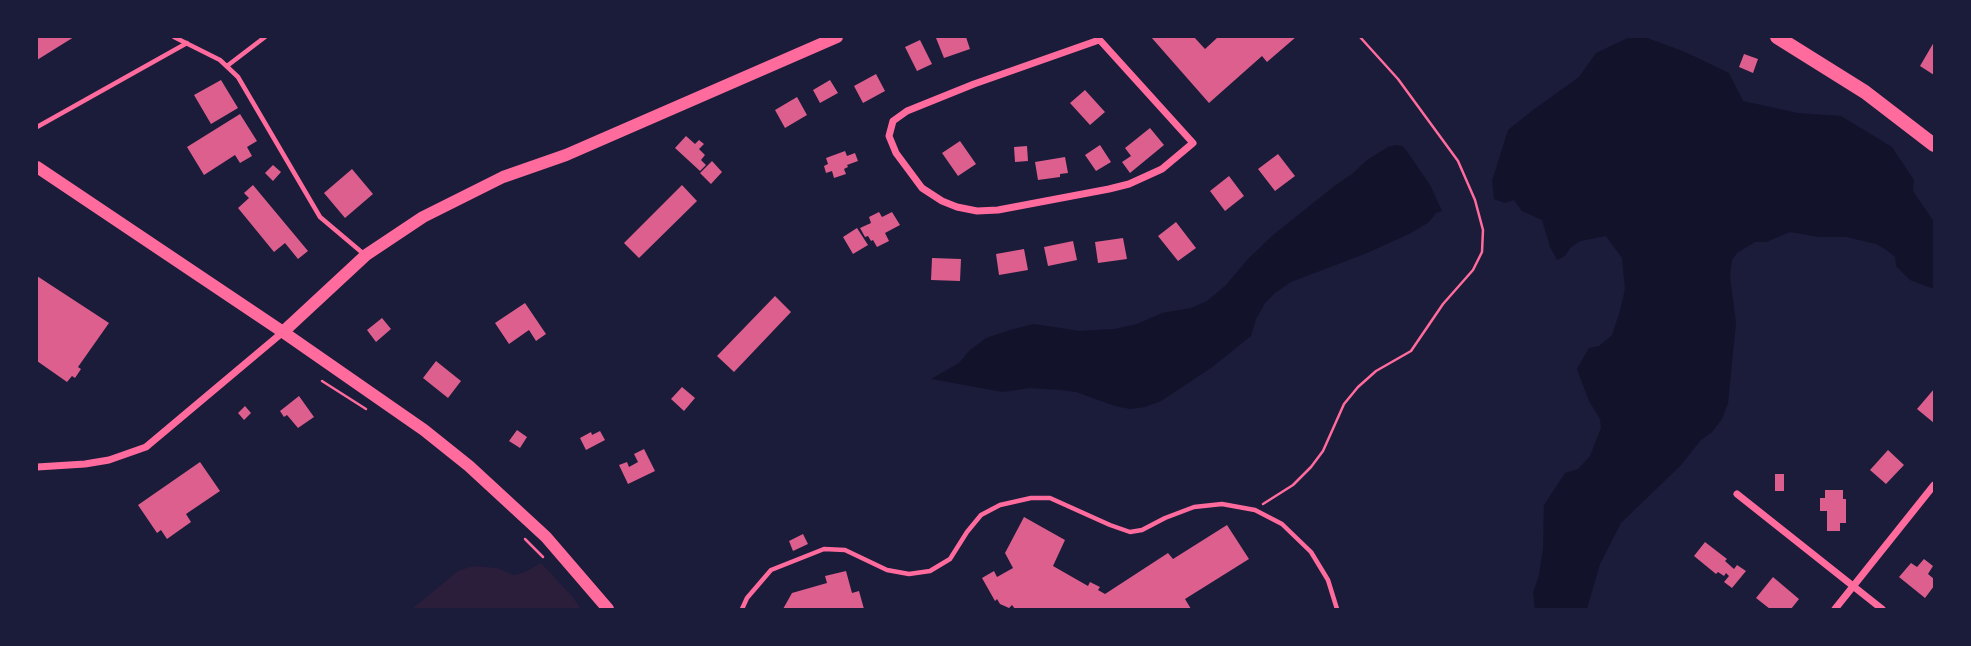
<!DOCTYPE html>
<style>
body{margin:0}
#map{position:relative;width:1971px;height:646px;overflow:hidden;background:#1b1b3a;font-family:Rubik,sans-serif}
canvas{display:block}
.frame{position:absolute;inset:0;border:38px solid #1b1b3a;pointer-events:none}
</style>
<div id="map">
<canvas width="1971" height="646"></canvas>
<div class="frame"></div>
</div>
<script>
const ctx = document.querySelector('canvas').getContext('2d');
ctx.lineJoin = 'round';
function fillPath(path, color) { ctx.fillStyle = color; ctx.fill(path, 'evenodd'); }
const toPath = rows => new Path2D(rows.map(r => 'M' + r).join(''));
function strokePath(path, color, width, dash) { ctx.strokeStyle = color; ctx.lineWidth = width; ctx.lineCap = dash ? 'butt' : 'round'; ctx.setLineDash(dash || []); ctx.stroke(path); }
fillPath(toPath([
 [541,563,572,596,581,609,412,609,458,571,473,566,497,568,514,575,523,573]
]), '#2a1e3b');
fillPath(toPath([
 [1630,37,1644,37,1661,43,1685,52,1729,73,1743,101,1798,113,1841,116,1892,147,1914,180,1913,191,1934,222,1934,289,1910,280,1896,266,1895,257,1885,249,1876,244,1846,237,1819,237,1790,232,1766,242,1755,242,1737,253,1732,260,1730,276,1736,323,1728,403,1722,419,1712,432,1701,440,1680,466,1621,523,1600,564,1587,609,1535,609,1533,593,1539,575,1543,549,1544,505,1565,473,1578,469,1590,456,1601,428,1600,419,1589,401,1577,369,1589,348,1599,346,1612,335,1620,311,1625,289,1622,258,1606,236,1580,241,1570,248,1565,256,1557,260,1550,247,1542,220,1522,211,1514,200,1505,203,1494,199,1492,181,1508,130,1533,110,1579,77,1596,53],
 [1396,145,1402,146,1406,150,1430,185,1442,211,1436,213,1429,222,1411,233,1367,253,1291,282,1275,293,1265,303,1256,319,1251,336,1211,368,1161,401,1145,407,1130,409,1115,406,1076,392,1060,390,1030,388,1003,392,931,379,959,363,969,351,986,338,1010,330,1034,324,1080,331,1114,329,1137,324,1162,313,1191,308,1207,301,1226,285,1248,259,1273,235,1337,184,1352,174,1367,160,1388,147]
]), '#12122b');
fillPath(toPath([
 [37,37,74,37,37,60],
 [940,37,966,37,970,49,944,58,936,38],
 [1151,37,1194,37,1205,49,1218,37,1296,37,1267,62,1262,56,1209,103],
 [920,40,932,64,917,71,905,47],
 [1934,42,1934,75,1920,66],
 [1744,54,1758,59,1753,73,1739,67],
 [876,74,885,91,863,103,854,86],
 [221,80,238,108,211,124,194,95],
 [830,80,838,93,820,103,813,90],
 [1085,90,1105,112,1090,125,1070,103],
 [797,97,807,115,785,128,775,110],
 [240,114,257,141,247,147,252,156,240,163,235,155,204,175,187,147],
 [1150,128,1164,145,1130,173,1122,162,1131,156,1125,148],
 [686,136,695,144,699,140,704,144,699,149,705,155,701,160,706,165,700,171,675,148],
 [960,141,976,164,958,176,942,153],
 [1100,145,1111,162,1096,171,1085,155],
 [1027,146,1028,161,1015,162,1014,147],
 [845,151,847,156,855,153,858,161,847,165,848,167,844,169,846,174,834,178,832,171,826,173,824,166,828,164,826,158],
 [1278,154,1295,176,1275,191,1258,169],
 [1065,157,1068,173,1060,174,1060,177,1038,180,1035,162],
 [712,161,722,172,711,184,700,173],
 [273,165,281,172,273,181,265,173],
 [352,169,373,194,345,218,324,193],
 [1229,176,1244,196,1225,211,1210,191],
 [253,185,308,251,298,259,285,243,274,252,238,208,249,198,244,193],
 [682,185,697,201,639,258,624,243],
 [879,212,882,217,892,212,900,225,885,233,889,241,877,247,873,240,871,241,868,236,865,237,860,228,871,223,869,217],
 [1176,222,1196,248,1178,261,1158,236],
 [857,228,868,245,853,254,843,237],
 [1123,238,1127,259,1098,263,1095,242],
 [1073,241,1077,260,1048,266,1044,247],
 [1024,249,1028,270,999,275,996,254],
 [932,258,961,259,960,281,931,280],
 [37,276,109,323,78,367,81,369,75,378,72,376,67,382,37,361],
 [775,296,791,312,734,372,717,356],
 [525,303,546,334,536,341,529,330,509,344,495,323],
 [382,318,391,329,376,342,367,330],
 [436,361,461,381,448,398,423,378],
 [682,387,695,398,684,411,671,399],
 [1934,389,1934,423,1917,409],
 [299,396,314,417,298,428,287,415,284,417,280,411],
 [245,406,251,413,244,420,238,413],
 [517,430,527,437,520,448,509,441],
 [600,431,605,440,586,450,580,438,591,432,592,435],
 [644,449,655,471,628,484,619,465,627,462,629,467,638,462,634,454],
 [1888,450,1904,465,1886,484,1870,470],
 [200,462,220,491,186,514,191,522,167,539,161,530,157,533,138,505],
 [1775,474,1784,474,1784,491,1775,491],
 [1825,490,1843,490,1843,499,1846,499,1846,523,1840,523,1840,531,1827,531,1827,511,1820,511,1820,498,1825,498],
 [1024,517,1065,540,1053,566,1088,586,1090,582,1100,587,1098,590,1105,594,1168,553,1173,559,1227,525,1249,559,1185,599,1191,609,1015,609,1012,605,1009,608,1000,604,997,599,995,601,982,578,994,571,997,577,1013,568,1005,553],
 [803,534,808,544,793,551,789,541],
 [1705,542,1727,559,1725,561,1734,569,1737,565,1746,571,1732,588,1724,582,1729,576,1726,573,1724,576,1718,572,1716,574,1694,556],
 [1924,559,1933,566,1928,574,1934,579,1934,586,1925,598,1899,577,1911,563,1917,567],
 [846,571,852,593,859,591,864,609,783,609,792,593,827,583,825,576],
 [1773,577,1799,599,1791,609,1770,609,1756,598]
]), '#dd5f8e');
strokePath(toPath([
 [322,381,366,409],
 [1263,504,1293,485,1311,467,1323,451,1344,404,1358,387,1376,371,1411,351,1443,304,1473,270,1482,252,1483,230,1475,200,1458,161,1398,79,1360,37],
 [525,539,543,557]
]), '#ff6b9d', 2.5);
strokePath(toPath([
 [174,37,220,60,238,77,320,217,365,255],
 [227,66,265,37],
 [37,127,187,43],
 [742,609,747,598,771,570,824,549,845,550,887,570,909,574,930,571,950,559,967,532,981,515,1000,505,1031,498,1050,498,1110,525,1130,532,1142,530,1165,518,1194,507,1222,504,1255,510,1282,524,1311,552,1328,580,1337,609]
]), '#ff6b9d', 4.5);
strokePath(toPath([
 [1097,37,1193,143,1162,169,1129,184,1109,189,998,210,977,211,957,207,942,201,922,188,896,153,889,136,893,121,907,111,974,84,1099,40],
 [37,467,85,464,109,460,146,447,283,332],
 [1737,494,1882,609],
 [1835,609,1934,485]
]), '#ff6b9d', 7);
strokePath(toPath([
 [37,167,283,332,424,430,469,466,546,537,608,609],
 [283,332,366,255,423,217,503,177,566,155,837,37]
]), '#ff6b9d', 12);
strokePath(toPath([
 [1777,37,1865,92,1934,145]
]), '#ff6b9d', 14);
</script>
